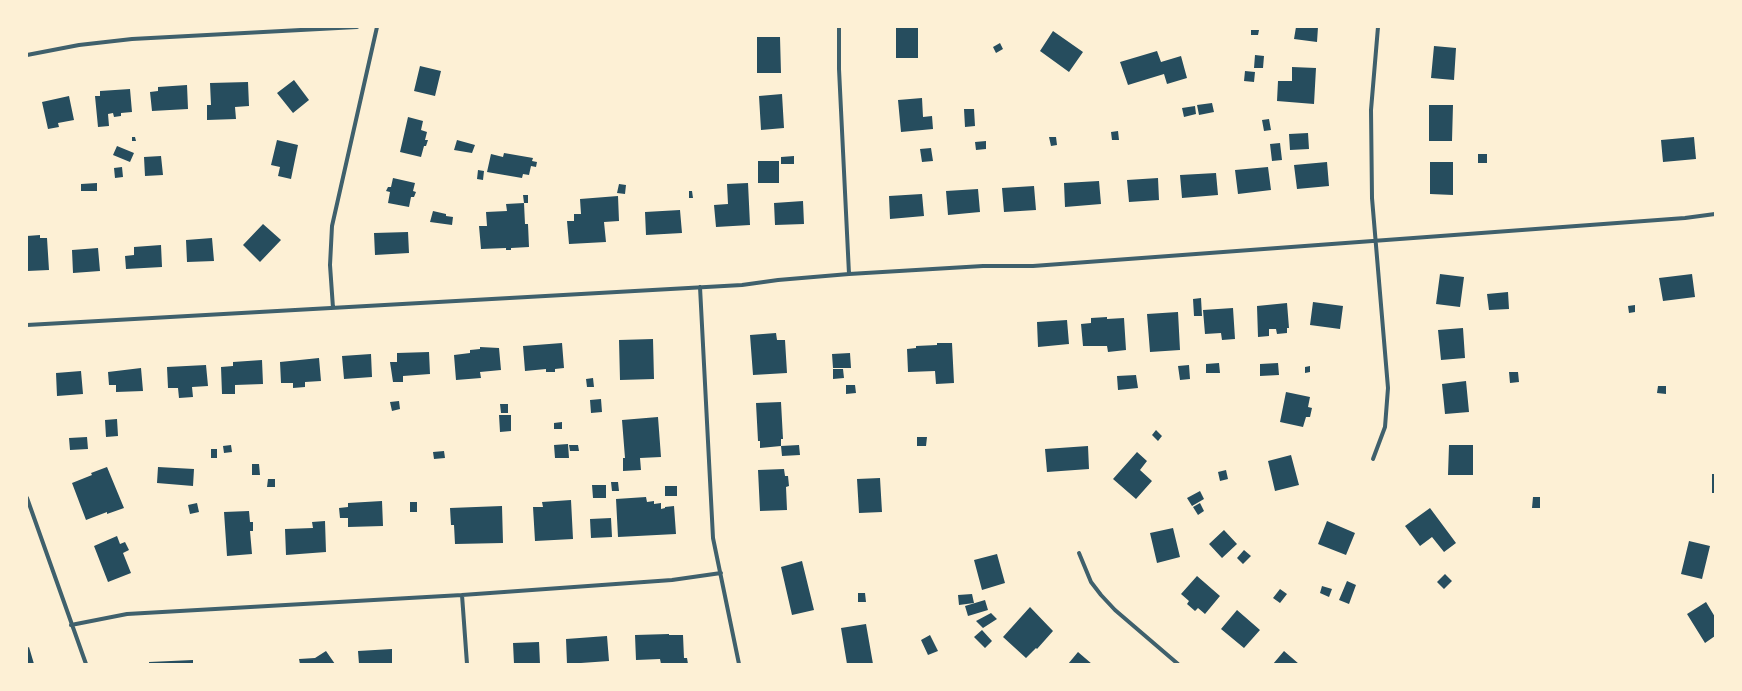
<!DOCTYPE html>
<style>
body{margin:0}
#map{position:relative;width:1742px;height:691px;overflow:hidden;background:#fdf0d5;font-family:"Roboto Condensed",sans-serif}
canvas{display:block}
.frame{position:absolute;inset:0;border:28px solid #fdf0d5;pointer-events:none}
</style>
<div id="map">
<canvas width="1742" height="691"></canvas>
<div class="frame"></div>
</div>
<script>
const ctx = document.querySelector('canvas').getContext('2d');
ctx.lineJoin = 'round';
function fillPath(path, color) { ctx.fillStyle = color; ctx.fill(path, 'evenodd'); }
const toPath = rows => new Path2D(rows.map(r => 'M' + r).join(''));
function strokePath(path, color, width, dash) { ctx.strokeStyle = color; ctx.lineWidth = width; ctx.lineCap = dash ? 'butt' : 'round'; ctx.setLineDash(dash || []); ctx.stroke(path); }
fillPath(toPath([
 [1296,27,1318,27,1317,42,1294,39],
 [896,28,918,28,918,58,896,58],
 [1251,30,1259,30,1258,35,1251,35],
 [1053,31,1083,52,1069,72,1040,51],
 [757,37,780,37,781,73,757,73],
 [1000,43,1003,49,996,53,993,47],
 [1434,46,1456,48,1454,80,1431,78],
 [1157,51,1161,62,1181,56,1187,78,1167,84,1164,74,1128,85,1120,62],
 [1255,55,1264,56,1263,68,1254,68],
 [420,66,441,71,435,96,414,91],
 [1292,67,1316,68,1314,104,1277,101,1278,81,1292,81],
 [1245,71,1255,72,1254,82,1244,81],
 [294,80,309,100,293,113,277,93],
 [248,82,249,106,235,107,236,119,207,120,207,105,211,105,210,83],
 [187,85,188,109,152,111,150,92,158,91,158,87],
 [130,89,132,112,121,113,121,116,114,117,113,113,108,114,109,126,98,127,95,96,100,96,100,91],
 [782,94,784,128,761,130,759,96],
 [69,96,74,120,58,123,59,127,48,129,42,102],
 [922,98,923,117,932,116,933,129,901,132,898,100],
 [1212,103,1214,112,1199,115,1197,105],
 [1429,105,1453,105,1452,141,1429,141],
 [1195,106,1196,114,1184,117,1182,108],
 [964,109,974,109,975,126,965,127],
 [408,117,423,121,421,130,427,132,425,140,428,140,426,146,424,146,421,157,400,152],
 [1269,119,1271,130,1264,131,1262,120],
 [1118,131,1119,140,1112,140,1111,132],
 [1308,133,1309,149,1290,150,1289,134],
 [132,137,135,137,136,141,132,141],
 [1049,137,1056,137,1057,145,1051,146],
 [1694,137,1696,159,1663,162,1661,140],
 [277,140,298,145,291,179,278,176,280,167,271,165],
 [457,140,475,145,472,153,454,150],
 [986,141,986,149,976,150,975,142],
 [1280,143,1282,160,1272,161,1270,144],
 [117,146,134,153,130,162,113,155],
 [931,148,933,161,922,162,920,149],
 [504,153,533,158,532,161,537,162,536,167,531,166,529,175,523,174,522,178,487,172,491,154,503,157],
 [1478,154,1487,154,1487,163,1478,163],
 [161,156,163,175,145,176,144,157],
 [794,156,794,164,781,164,781,157],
 [758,161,779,161,779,183,758,183],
 [1327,162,1329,186,1297,189,1294,165],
 [1430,162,1453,162,1453,195,1430,194],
 [122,167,123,177,115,178,114,168],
 [1268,167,1271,190,1238,194,1235,170],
 [478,170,484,171,483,180,477,179],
 [1216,173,1218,195,1182,198,1180,175],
 [393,178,415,183,413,191,416,192,414,197,411,197,409,207,388,203,390,192,386,191,388,187,391,187],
 [1158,178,1159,200,1129,202,1127,180],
 [1099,181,1101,204,1065,207,1064,183],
 [97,183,97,191,81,191,81,184],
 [748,183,750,225,716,227,714,205,728,204,727,184],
 [619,184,626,185,625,194,617,193],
 [1034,186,1036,210,1004,212,1002,188],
 [978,189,980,212,948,215,946,191],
 [689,191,692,191,693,198,689,198],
 [922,194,924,216,890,219,889,196],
 [523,195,528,195,528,203,524,203],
 [618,196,619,221,604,222,606,242,569,244,567,221,574,221,574,214,581,214,580,199],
 [803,201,804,224,775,225,774,203],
 [524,203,525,224,528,224,529,247,511,248,511,250,506,250,506,248,481,249,479,226,487,226,486,212,507,211,506,204],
 [680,210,682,233,646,235,645,212],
 [433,211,446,214,446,216,453,217,452,225,430,222],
 [263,224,281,240,260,262,243,245],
 [408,232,409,253,375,255,374,233],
 [40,235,40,238,47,238,49,270,27,271,27,236],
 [212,238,214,261,187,262,186,240],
 [161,245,162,267,126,269,125,256,134,255,134,247],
 [98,248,100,271,73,273,72,250],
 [1440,274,1464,277,1460,307,1436,304],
 [1692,274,1695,297,1663,301,1659,278],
 [1508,292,1509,309,1489,310,1487,294],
 [1201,298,1202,316,1194,316,1193,299],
 [1313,302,1343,306,1340,329,1310,325],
 [1287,303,1289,328,1287,328,1287,333,1277,334,1276,329,1269,329,1269,336,1258,337,1257,306],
 [1635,305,1635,312,1629,313,1628,306],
 [1233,308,1235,339,1222,340,1221,333,1205,334,1203,310],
 [1178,312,1180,350,1150,352,1147,314],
 [1107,317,1107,319,1124,318,1126,350,1108,352,1107,346,1083,346,1081,324,1091,323,1091,318],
 [1067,320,1069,344,1038,347,1037,322],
 [1463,328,1465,358,1441,360,1438,330],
 [776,333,777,340,785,340,787,373,753,375,750,335],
 [653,339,654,379,620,380,619,340],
 [562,343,564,368,555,369,555,372,546,372,546,369,525,371,523,346],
 [937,343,952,343,954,383,936,384,935,371,908,372,907,349,916,348,916,346,937,345],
 [480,347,499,348,501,370,480,372,481,378,456,380,454,355,470,353,470,350,480,349],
 [429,352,430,374,403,376,403,382,393,382,390,362,397,362,397,353],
 [850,353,851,368,833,368,832,354],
 [371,354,372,377,344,379,342,356],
 [319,358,321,381,305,382,305,387,293,388,293,383,281,383,280,362],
 [262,360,263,384,235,385,235,394,222,394,221,367,233,366,233,362],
 [1219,363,1220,373,1206,373,1206,364],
 [1278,363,1279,375,1260,376,1260,364],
 [206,365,208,386,192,387,193,397,179,398,178,388,168,388,167,367],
 [1189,365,1190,379,1180,380,1178,366],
 [1310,366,1310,372,1305,373,1305,367],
 [141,368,143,391,116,392,116,385,109,385,108,372],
 [833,369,843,369,844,378,833,379],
 [81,371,83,394,57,396,56,373],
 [1509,372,1518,372,1519,382,1510,383],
 [1136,375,1138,388,1118,390,1117,376],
 [593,378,594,387,587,387,586,379],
 [1466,381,1469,412,1445,414,1442,384],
 [846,385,855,385,856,393,846,394],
 [1658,386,1666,386,1666,394,1657,393],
 [1286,392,1310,397,1308,407,1312,408,1310,417,1306,417,1303,427,1280,422],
 [601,399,602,412,591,413,590,400],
 [399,401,400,409,392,411,390,402],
 [781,402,783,439,781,439,781,446,760,448,760,441,758,441,756,403],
 [500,404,508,404,508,413,501,413],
 [499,415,511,415,511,431,500,432],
 [658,417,661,457,640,458,641,470,623,471,623,458,625,458,622,420],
 [117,419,118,436,106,437,105,420],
 [562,422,562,429,554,429,554,423],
 [1156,430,1162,436,1158,441,1152,435],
 [87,437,88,449,70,450,69,438],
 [917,437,927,437,926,446,917,446],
 [568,444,569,458,555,458,554,445],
 [231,445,232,452,224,453,223,446],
 [569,445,578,445,579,451,570,451],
 [799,445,800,455,782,456,781,446],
 [1449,445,1473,445,1473,475,1448,475],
 [1088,446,1089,469,1047,472,1045,449],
 [211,449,217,449,217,458,211,458],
 [444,451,445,458,434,459,433,452],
 [1137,452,1147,461,1140,470,1152,481,1136,499,1113,479],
 [1291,455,1299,485,1275,491,1268,461],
 [252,464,259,464,260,475,252,475],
 [107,467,124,508,107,514,107,512,86,520,72,483,92,475,91,473],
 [158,467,194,469,193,486,157,483],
 [784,469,785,476,788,476,789,486,786,487,787,510,760,511,758,470],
 [1226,470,1228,479,1220,481,1218,472],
 [1712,474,1715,474,1715,493,1712,493],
 [880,478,882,512,859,513,857,479],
 [268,479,275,479,275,487,267,487],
 [611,482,618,482,619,491,612,491],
 [592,485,606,485,606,498,593,498],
 [665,486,677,486,677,496,665,496],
 [1200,491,1204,499,1192,506,1187,498],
 [646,497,647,502,654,501,654,504,661,503,661,509,665,508,665,507,674,506,676,534,618,537,616,499],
 [1533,497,1540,497,1540,508,1532,508],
 [571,500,573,539,535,541,533,507,543,507,542,502],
 [382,501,383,526,348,527,348,518,340,518,339,508,348,507,348,503],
 [410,502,417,502,417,512,410,512],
 [197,503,199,512,190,514,188,505],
 [1200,503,1204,511,1198,515,1193,507],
 [502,506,503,543,455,544,454,525,451,525,450,508],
 [1430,508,1456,543,1444,552,1432,537,1420,546,1405,526],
 [249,511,250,522,253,522,253,531,250,531,252,554,227,556,224,512],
 [611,518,612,537,591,538,590,519],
 [325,521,326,552,286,555,285,529,313,528,312,522],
 [1327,521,1355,533,1346,555,1318,544],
 [1173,528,1180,557,1157,563,1150,533],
 [1224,530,1237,544,1222,558,1209,544],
 [117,536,120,544,125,542,129,550,123,553,131,573,108,582,94,546],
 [1689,541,1710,546,1702,579,1681,574],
 [1244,550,1251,556,1243,564,1237,558],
 [997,554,1005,583,982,590,974,560],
 [802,561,814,610,792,615,781,567],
 [1445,574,1452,581,1444,589,1437,582],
 [1197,576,1220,596,1205,614,1198,608,1195,611,1187,604,1189,601,1181,594],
 [1347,581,1356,585,1349,604,1339,600],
 [1322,586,1332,589,1329,597,1320,593],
 [1280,589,1287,594,1280,603,1273,598],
 [858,593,865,593,866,602,858,602],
 [972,594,974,603,959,605,958,595],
 [985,600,988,610,968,616,965,606],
 [1706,602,1715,617,1715,636,1705,643,1687,614],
 [1030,607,1053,631,1037,649,1036,648,1026,658,1003,637],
 [1237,610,1260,630,1244,648,1221,629],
 [991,613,997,619,983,628,976,621],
 [866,624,873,664,847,664,841,628],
 [982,630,992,641,985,648,974,637],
 [669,634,669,635,683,635,684,658,687,658,688,664,661,664,660,659,636,660,635,635],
 [930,635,938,651,928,655,921,640],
 [607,636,609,661,567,664,566,639],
 [539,642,540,664,514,664,513,643],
 [29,647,34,664,27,664,27,648],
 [392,649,392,664,359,664,358,651],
 [326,651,335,664,300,664,299,659,315,658],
 [1284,651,1299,664,1273,664],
 [1078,652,1092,664,1068,664],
 [193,660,193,664,149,664,149,662]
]), '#264d5e');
strokePath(toPath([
 [839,27,839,69,849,274],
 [27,55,79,45,132,39,357,27],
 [700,287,713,538,739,664],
 [333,308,330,265,332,226,377,27],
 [27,325,742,285,778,280,849,274,983,266,1033,266,1685,218,1715,214],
 [1373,459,1385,427,1388,388,1372,198,1371,110,1378,27],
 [27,498,86,664],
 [1079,553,1091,582,1101,595,1115,610,1178,664],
 [462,595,467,664],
 [71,625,127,614,462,595,672,580,721,573]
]), '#3f606c', 4);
</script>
